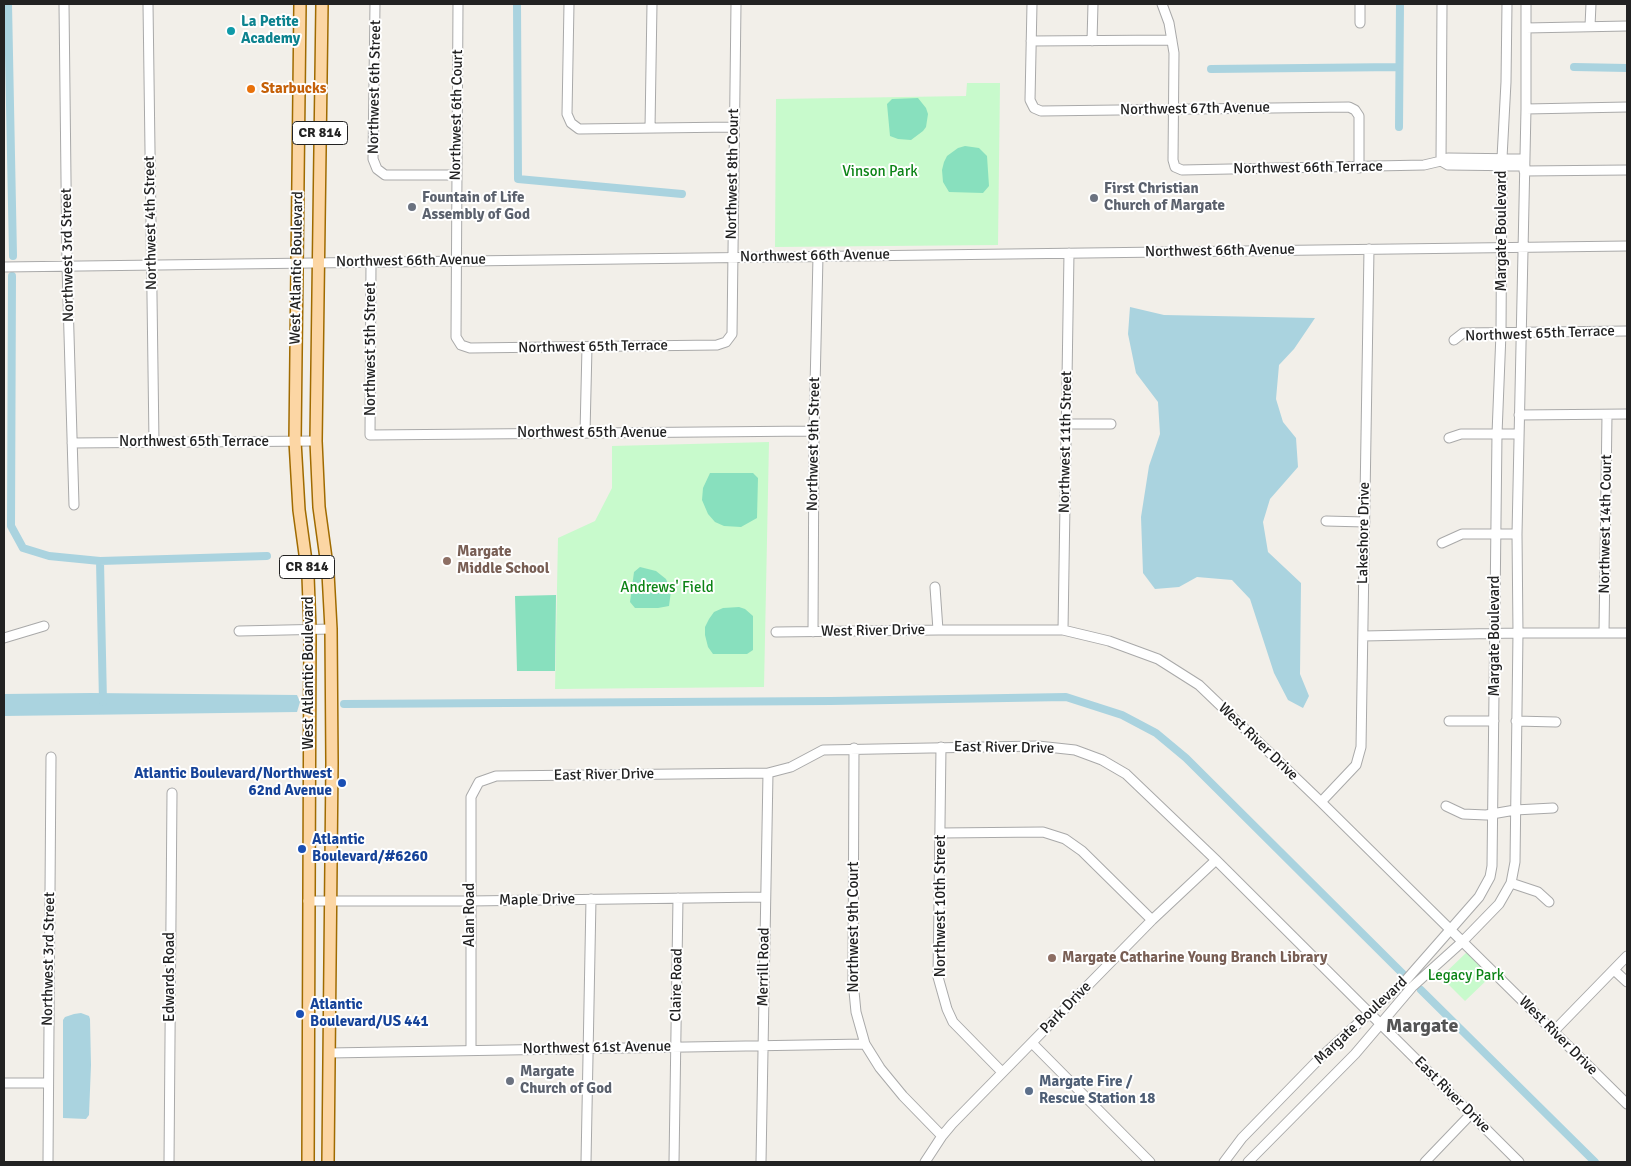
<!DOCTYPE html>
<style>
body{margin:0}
#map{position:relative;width:1631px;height:1166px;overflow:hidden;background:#f2efe9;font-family:Signika,sans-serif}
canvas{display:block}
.frame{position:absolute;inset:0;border:5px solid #222;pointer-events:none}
</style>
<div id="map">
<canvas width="1631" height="1166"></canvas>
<div class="frame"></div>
</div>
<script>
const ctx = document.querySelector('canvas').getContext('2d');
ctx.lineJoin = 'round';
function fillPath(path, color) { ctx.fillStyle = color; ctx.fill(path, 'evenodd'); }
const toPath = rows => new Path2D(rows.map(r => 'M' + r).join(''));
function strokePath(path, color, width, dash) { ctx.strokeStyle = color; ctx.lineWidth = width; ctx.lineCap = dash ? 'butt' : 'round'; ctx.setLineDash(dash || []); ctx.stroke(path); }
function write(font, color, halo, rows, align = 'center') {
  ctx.font = font + ' Signika,sans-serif'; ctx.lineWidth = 4; ctx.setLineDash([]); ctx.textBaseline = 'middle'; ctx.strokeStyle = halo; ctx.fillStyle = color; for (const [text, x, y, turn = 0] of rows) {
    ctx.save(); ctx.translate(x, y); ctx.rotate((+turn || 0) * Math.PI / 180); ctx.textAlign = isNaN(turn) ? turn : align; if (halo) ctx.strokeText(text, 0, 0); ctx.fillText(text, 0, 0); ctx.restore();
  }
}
fillPath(toPath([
 [967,83,1000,83,998,245,775,247,776,99,966,96],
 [769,442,764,687,555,689,558,538,595,521,612,488,612,446],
 [1467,952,1491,976,1465,1001,1441,977]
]), '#c8facc');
fillPath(toPath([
 [918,98,926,108,928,114,926,127,923,131,911,140,898,139,890,136,887,104,892,99],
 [965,146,979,148,987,156,989,186,983,193,949,192,943,182,942,170,944,162,947,156,958,148],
 [710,473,753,473,758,478,757,518,741,527,724,526,715,522,708,514,702,500,703,488],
 [640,567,656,571,666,579,671,591,669,606,658,608,635,608,630,602,634,572],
 [556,595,555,671,517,671,515,596],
 [739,607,745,609,753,616,753,650,747,654,713,654,708,647,705,635,705,627,709,619,714,612,723,608]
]), '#88e0be');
fillPath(toPath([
 [1130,307,1164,315,1315,318,1294,349,1279,365,1276,399,1283,422,1296,438,1298,467,1270,499,1263,522,1268,552,1301,583,1300,674,1309,696,1303,708,1288,700,1274,673,1250,599,1232,580,1197,577,1179,587,1155,589,1143,573,1141,517,1149,466,1160,434,1158,402,1136,373,1128,334],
 [91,693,297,695,300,702,297,712,4,716,4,694],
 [81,1013,89,1016,90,1019,91,1065,89,1115,86,1119,63,1118,63,1020,65,1017,74,1014]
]), '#aad3df');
strokePath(toPath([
 [8,4,13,256],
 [517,4,518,179,682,194],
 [1574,67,1627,68],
 [1211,69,1399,67],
 [1399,127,1400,4],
 [12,276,11,526,23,548,49,556,100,561,267,556],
 [100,561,103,702],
 [344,704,831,701,1066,697,1122,715,1156,733,1186,758,1403,974],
 [1421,990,1595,1162]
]), '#aad3df', 8);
const minor = toPath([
 [64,4,67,266,74,505],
 [148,4,154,442],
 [375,4,373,159,377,169,385,175,456,175],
 [458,4,456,337,461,345,470,348,717,345,726,342,732,334,736,4],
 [569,4,567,114,571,123,579,129,734,127],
 [1032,4,1030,100,1034,108,1041,111,1349,107,1355,110,1359,116,1359,168],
 [1162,4,1169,23,1174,53,1173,160,1175,167,1182,170,1424,165,1441,161,1448,158,1525,159],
 [1360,23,1360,4],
 [1590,26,1591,4],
 [1526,28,1627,26],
 [1031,41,1172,40],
 [1092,41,1093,4],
 [1526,109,1627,107],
 [650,128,652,4],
 [1441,161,1442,4],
 [1441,161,1448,165,1525,166],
 [1524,171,1627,170],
 [371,262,370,435,814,431],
 [4,267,1627,246],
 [1454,340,1463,333,1627,331],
 [1519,415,1627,414],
 [1066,424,1111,424],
 [585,433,587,347],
 [1449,438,1461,434,1519,434],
 [72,443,316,441],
 [1326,521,1365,522],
 [1442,543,1462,534,1517,534],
 [935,587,938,630],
 [1063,630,1069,253],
 [239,631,331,629],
 [776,632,938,630,1063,630,1109,641,1158,659,1199,685,1321,802,1627,1104],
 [813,632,814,431,818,256],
 [1604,633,1607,415],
 [1363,636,1518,633,1627,633],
 [4,638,44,626],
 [1449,721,1494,721],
 [1516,721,1556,722],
 [941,747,938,977,947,1009,953,1022,1002,1072],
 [854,748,853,981,856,1012,865,1044,880,1068,903,1096,942,1136],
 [1321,802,1356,765,1361,747,1369,249],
 [1446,806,1463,814,1486,815,1515,810,1553,808],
 [941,833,1043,832,1065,839,1082,851,1152,920],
 [1511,883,1538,892,1549,902],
 [308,901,470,901,765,897],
 [1614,970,1627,982],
 [1554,1031,1627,956],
 [1032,1043,1150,1162],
 [471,1049,471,797,479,782,496,776,768,773,791,767,823,750,1038,746,1075,750,1102,760,1126,774,1216,860,1519,1162],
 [329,1053,865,1044],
 [4,1083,48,1083],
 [48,1162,51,757],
 [169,1162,172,793],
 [586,1162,591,899],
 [674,1162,678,898],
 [761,1162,768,773],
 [925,1162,942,1136,952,1124,1152,920,1216,860],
 [1224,1162,1242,1138,1321,1057,1407,979,1479,897,1490,877,1492,866,1497,434,1501,333,1502,158,1506,82,1507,4],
 [1248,1162,1355,1054,1412,987,1462,942,1499,904,1511,883,1515,862,1518,633,1517,534,1526,109,1526,4],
 [1425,1162,1471,1114]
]);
const major = toPath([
 [300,4,295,441,299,510,308,576,310,629,308,1162],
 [322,4,316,441,319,507,328,573,331,629,332,763,328,1162]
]);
strokePath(minor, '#a9a9a9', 11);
strokePath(major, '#a06b00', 14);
strokePath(minor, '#fff', 9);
strokePath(major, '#fcd6a4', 11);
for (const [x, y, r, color] of [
 [231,31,5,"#0f9aa8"],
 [251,89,5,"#e8710a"],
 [1094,198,5,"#6b7280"],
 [412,207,5,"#6b7280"],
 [447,561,5,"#8d6e63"],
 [342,783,5,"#1a4fb4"],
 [302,849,5,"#1a4fb4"],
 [1052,958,5,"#8d6e63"],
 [300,1014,5,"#1a4fb4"],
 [510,1081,5,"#6b7280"],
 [1029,1091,5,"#5c6f8a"]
]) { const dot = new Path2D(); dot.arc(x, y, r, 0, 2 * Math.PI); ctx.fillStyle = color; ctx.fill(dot); strokePath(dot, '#fff', 2); }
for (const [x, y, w] of [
 [320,133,55],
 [307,567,55]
]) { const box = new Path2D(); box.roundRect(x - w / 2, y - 11.5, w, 23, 4); ctx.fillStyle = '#fff'; ctx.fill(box); strokePath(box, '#222', 1); }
write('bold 14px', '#222', null, [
 ["CR 814",320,133],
 ["CR 814",307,567]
]);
write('bold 15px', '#0d838f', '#fff', [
 ["La Petite",241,22],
 ["Academy",241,39]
], 'left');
write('15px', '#222', '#fff', [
 ["Northwest 6th Street",375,87,-89],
 ["Northwest 67th Avenue",1195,109,-1],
 ["Northwest 6th Court",457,115,-89],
 ["Northwest 66th Terrace",1308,168,-1],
 ["Northwest 8th Court",733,174,-89],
 ["Northwest 4th Street",151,223,-91],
 ["Margate Boulevard",1502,231,-90],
 ["Northwest 66th Avenue",1220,251,-1],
 ["Northwest 3rd Street",68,255,-91],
 ["Northwest 66th Avenue",815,256,-1],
 ["Northwest 66th Avenue",411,261,-1],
 ["West Atlantic Boulevard",297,268,-89],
 ["Northwest 65th Terrace",1540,334,-2],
 ["Northwest 65th Terrace",593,347,-1],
 ["Northwest 5th Street",371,349,-90],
 ["Northwest 65th Avenue",592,433],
 ["Northwest 65th Terrace",194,442],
 ["Northwest 11th Street",1066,442,-89],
 ["Northwest 9th Street",814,444,-89],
 ["Northwest 14th Court",1606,524,-89],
 ["Lakeshore Drive",1364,533,-89],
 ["West River Drive",873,631,-1],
 ["Margate Boulevard",1495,636,-90],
 ["West Atlantic Boulevard",309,673,-90],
 ["West River Drive",1258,742,44],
 ["East River Drive",1004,748,1],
 ["East River Drive",604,775,-1],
 ["Maple Drive",537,900,-1],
 ["Northwest 10th Street",941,906,-90],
 ["Alan Road",470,915,-90],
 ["Northwest 9th Court",854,927,-90],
 ["Northwest 3rd Street",49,959,-89],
 ["Merrill Road",764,967,-89],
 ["Edwards Road",170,977,-90],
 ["Claire Road",677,985,-89],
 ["Park Drive",1066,1008,-46],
 ["Margate Boulevard",1361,1021,-43],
 ["West River Drive",1558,1036,45],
 ["Northwest 61st Avenue",597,1048,-1],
 ["East River Drive",1452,1095,45]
]);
write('bold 15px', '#c56008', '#fff', [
 ["Starbucks",261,89]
], 'left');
write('15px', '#0c8416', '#fff', [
 ["Vinson Park",880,172],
 ["Andrews' Field",667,588],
 ["Legacy Park",1466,976]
]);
write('bold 15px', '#5b616d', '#fff', [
 ["First Christian",1104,189],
 ["Church of Margate",1104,206],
 ["Fountain of Life",422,198],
 ["Assembly of God",422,215],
 ["Margate",520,1072],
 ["Church of God",520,1089]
], 'left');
write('bold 15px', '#785e54', '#fff', [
 ["Margate",457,552],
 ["Middle School",457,569],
 ["Margate Catharine Young Branch Library",1062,958]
], 'left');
write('bold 15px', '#164399', '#fff', [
 ["Atlantic Boulevard/Northwest",332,774,"right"],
 ["62nd Avenue",332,791,"right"],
 ["Atlantic",312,840],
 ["Boulevard/#6260",312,857],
 ["Atlantic",310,1005],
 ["Boulevard/US 441",310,1022]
], 'left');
write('bold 15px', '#4e5e75', '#fff', [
 ["Margate Fire /",1039,1082],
 ["Rescue Station 18",1039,1099]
], 'left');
write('bold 20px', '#555', '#fff', [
 ["Margate",1422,1027]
]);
</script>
